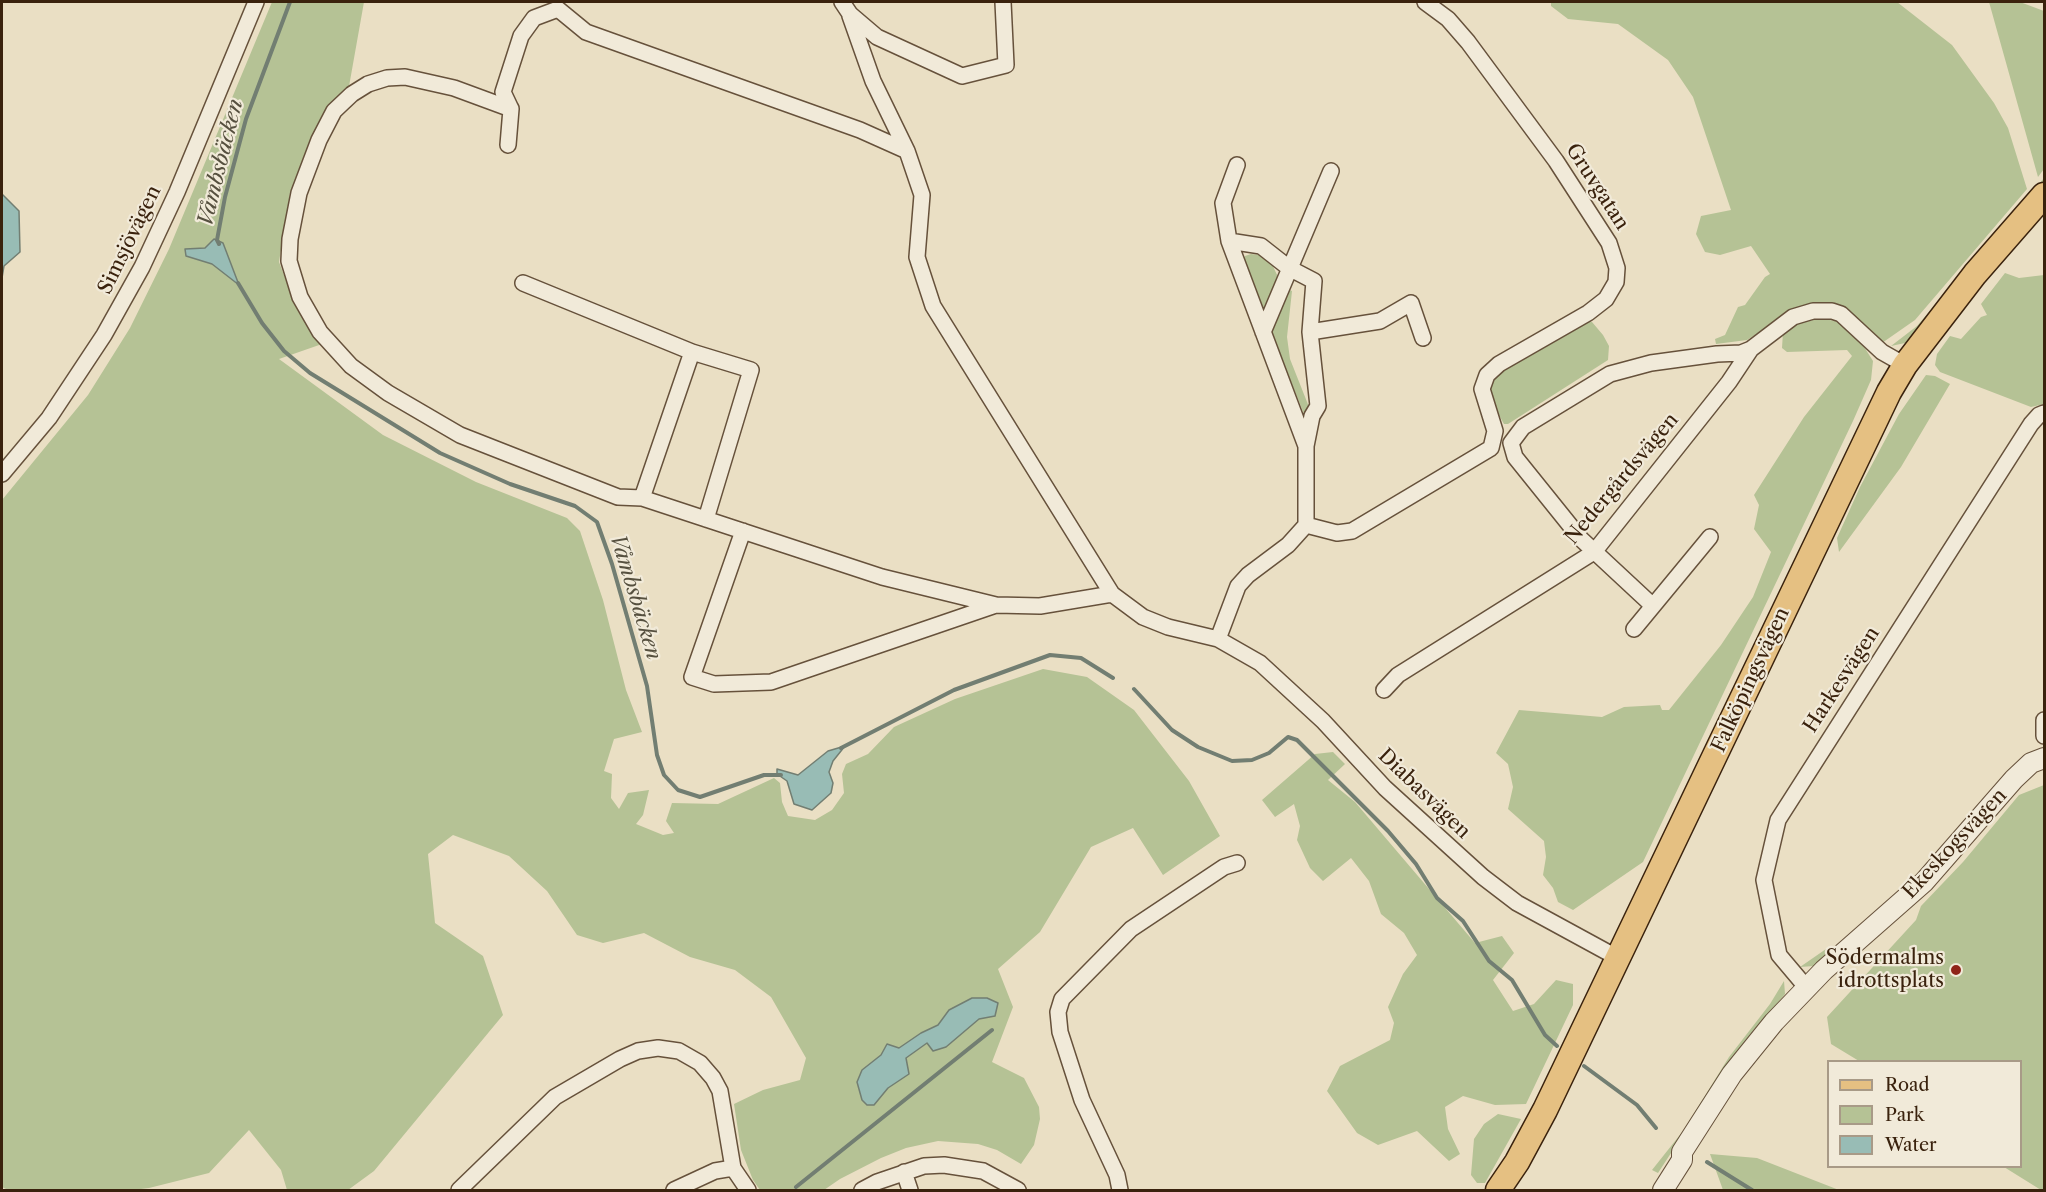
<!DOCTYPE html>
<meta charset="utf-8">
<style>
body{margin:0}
#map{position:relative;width:2046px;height:1192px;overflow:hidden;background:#eadfc4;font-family:"Libre Caslon Text",serif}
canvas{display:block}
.frame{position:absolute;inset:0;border:3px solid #3a220d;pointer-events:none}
.legend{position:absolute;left:1827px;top:1060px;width:195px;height:108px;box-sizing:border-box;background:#f1ead9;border:2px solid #a89a87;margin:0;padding:8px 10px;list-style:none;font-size:18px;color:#3a220d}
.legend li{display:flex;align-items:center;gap:12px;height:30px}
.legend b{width:30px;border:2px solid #a89a87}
</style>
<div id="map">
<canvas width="2046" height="1192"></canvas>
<div class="frame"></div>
<ul class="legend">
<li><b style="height:8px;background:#e5c082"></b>Road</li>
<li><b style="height:16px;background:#b5c295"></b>Park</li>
<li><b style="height:16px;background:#98bcb5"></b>Water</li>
</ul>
</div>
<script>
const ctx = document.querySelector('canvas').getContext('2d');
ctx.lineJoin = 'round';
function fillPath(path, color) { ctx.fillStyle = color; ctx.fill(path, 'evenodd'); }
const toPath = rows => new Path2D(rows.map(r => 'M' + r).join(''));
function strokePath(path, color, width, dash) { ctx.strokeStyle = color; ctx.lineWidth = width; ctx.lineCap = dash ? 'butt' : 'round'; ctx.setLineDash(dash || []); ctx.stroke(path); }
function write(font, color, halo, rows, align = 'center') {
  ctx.font = font + ' "Libre Caslon Text",serif'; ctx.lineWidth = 4.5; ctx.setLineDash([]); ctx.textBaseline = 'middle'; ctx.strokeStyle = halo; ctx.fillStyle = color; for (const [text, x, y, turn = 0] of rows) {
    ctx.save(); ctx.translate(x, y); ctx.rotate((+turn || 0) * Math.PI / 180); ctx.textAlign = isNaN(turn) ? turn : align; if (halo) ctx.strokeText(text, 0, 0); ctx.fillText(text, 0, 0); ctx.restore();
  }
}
fillPath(toPath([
 [272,2,364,2,348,92,319,121,290,193,279,262,295,304,322,344,279,359,383,435,476,482,567,518,580,531,603,600,626,690,642,732,614,739,604,771,612,774,611,798,619,809,628,793,649,790,643,815,636,824,663,835,674,833,666,821,672,803,718,804,774,778,780,783,782,802,788,816,815,820,832,810,844,793,842,774,846,764,868,754,894,727,955,699,1043,669,1087,677,1134,710,1189,781,1220,836,1163,875,1133,828,1091,847,1040,932,998,969,1013,1007,992,1062,1024,1078,1039,1107,1040,1119,1034,1145,1021,1164,997,1150,978,1144,938,1141,906,1148,881,1158,840,1179,824,1190,760,1190,753,1180,741,1150,734,1104,763,1090,800,1080,806,1058,771,997,735,970,690,957,644,933,603,943,577,935,547,891,509,856,453,835,428,854,435,923,483,956,503,1015,374,1171,348,1190,287,1190,281,1170,249,1130,209,1173,149,1188,133,1190,8,1190,2,1187,2,500,88,395,130,328,169,249],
 [1551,2,1897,2,1952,45,1994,103,2008,128,2027,189,1915,320,1882,343,1845,308,1789,313,1747,340,1716,344,1715,339,1725,335,1738,307,1745,305,1765,277,1770,274,1751,246,1720,255,1705,252,1696,234,1701,216,1731,210,1693,97,1668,60,1618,24,1568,19,1551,6],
 [1989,2,2020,2,2044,11,2044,169,2038,177],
 [2044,178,2044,183,1911,338,1905,343,1891,346,1917,326],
 [1251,254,1259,255,1271,262,1278,277,1264,314,1242,262,1245,256],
 [2005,273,2019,278,2044,275,2044,404,2031,407,1940,372,1935,365,1937,354,1950,336,1961,339,1981,317,1987,315,1981,304],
 [1289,290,1292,291,1287,337,1290,359,1309,407,1304,414,1271,332],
 [1821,318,1843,323,1861,342,1873,361,1871,380,1853,421,1643,862,1573,910,1558,902,1553,888,1543,875,1546,857,1544,841,1508,809,1513,787,1508,764,1496,753,1519,710,1602,717,1624,707,1660,705,1662,710,1669,710,1721,645,1753,597,1771,552,1754,529,1759,505,1754,495,1804,417,1852,356,1847,350,1787,352,1782,348,1783,332,1797,324],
 [1586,322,1592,322,1603,335,1609,346,1608,360,1508,424,1504,424,1491,401,1491,386,1494,377,1514,362],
 [1926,375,1935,376,1950,384,1901,467,1839,552,1837,538,1860,487,1899,414],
 [1333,752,1345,764,1328,780,1355,802,1475,943,1502,936,1514,953,1493,980,1513,1011,1534,1004,1556,980,1573,984,1573,1005,1526,1104,1495,1105,1463,1096,1445,1107,1448,1129,1460,1154,1449,1161,1417,1131,1378,1145,1357,1133,1327,1091,1340,1066,1390,1040,1394,1023,1388,1007,1403,974,1417,955,1404,933,1381,914,1369,881,1351,858,1323,881,1310,868,1297,840,1300,826,1294,804,1275,817,1262,800,1315,754],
 [2044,785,2044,1190,2041,1190,2004,1167,2020,1166,2020,1062,1859,1061,1831,1044,1827,1017,1916,920,1921,906,1963,862,2019,795],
 [1826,949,1832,950,1814,966,1800,967],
 [1784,981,1785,994,1733,1058,1658,1173,1652,1170,1683,1131,1729,1057,1770,1004],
 [1498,1114,1521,1119,1485,1183,1477,1183,1471,1175,1474,1139,1484,1124],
 [1710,1154,1757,1158,1839,1190,1723,1190]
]), '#b5c295');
const water = toPath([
 [2,194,19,211,20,252,4,266,2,278,2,194],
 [214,239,223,243,239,285,212,264,186,256,185,249,205,248,214,239],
 [845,746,833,761,829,772,833,783,831,793,812,810,794,804,787,781,777,774,777,769,798,775,828,751,845,746],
 [972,998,987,998,998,1003,995,1016,979,1019,946,1047,933,1051,927,1043,906,1058,909,1074,888,1088,874,1105,867,1105,862,1100,857,1082,862,1070,881,1055,887,1044,899,1048,921,1033,938,1025,949,1010,972,998]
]);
fillPath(water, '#98bcb5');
strokePath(water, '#727e72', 1.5);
strokePath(toPath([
 [219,244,217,240,225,197,246,119,290,2],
 [238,283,262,323,284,351,310,373,440,453,510,484,575,506,597,522,612,564,647,686,657,755,664,775,678,790,700,797,764,775,781,775],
 [1134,689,1172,730,1198,747,1232,761,1252,760,1269,753,1288,737,1297,740,1388,831,1416,864,1437,898,1463,921,1489,961,1512,980,1545,1035,1557,1046],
 [841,748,954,690,1050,655,1081,658,1113,678],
 [1584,1066,1637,1105,1656,1128],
 [1707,1162,1752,1190],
 [796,1187,992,1030]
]), '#727e72', 4);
const minor = toPath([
 [842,2,850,14,877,37,962,76,1006,65,1003,2],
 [850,16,873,81,907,151],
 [511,109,503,92,521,36,534,18,558,9,586,32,860,130,907,151,922,195,917,257,933,306,1112,594,1143,617,1168,627,1218,639,1260,663,1323,721,1385,788,1483,877,1517,903,1618,958],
 [508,145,511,109,454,88,405,77,387,78,368,84,352,94,334,111,319,140,299,193,290,239,289,261,300,297,320,332,351,366,388,393,460,435,618,497,642,498,882,577,996,605,1040,606,1112,594],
 [1237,165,1223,203,1229,241,1306,446,1306,525],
 [1229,241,1261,246,1289,268,1314,281,1310,332,1318,406,1312,416,1306,446],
 [523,283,692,352],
 [1263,332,1331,171],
 [1310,332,1380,321,1411,303,1423,338],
 [2,474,49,418,104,335,142,267,177,192,256,2],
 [642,498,692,352,751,370,706,519],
 [743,531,692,677,714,684,771,682,996,605],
 [1653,606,1581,539,1515,457,1511,443,1523,427,1610,374,1651,363,1717,354,1741,353,1751,349,1793,317,1813,311,1832,311,1841,314,1882,352,1905,365],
 [1634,629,1710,537],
 [1218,639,1238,586,1248,575,1288,545,1306,525,1337,533,1352,531,1491,448,1495,431,1482,389,1487,375,1499,364,1588,313,1606,299,1616,282,1617,268,1609,243,1556,161,1468,42,1448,19,1425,2],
 [1384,690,1398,675,1594,552,1729,382,1751,349],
 [2044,720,2044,736],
 [1806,987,1779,955,1764,880,1778,820,2031,424,2039,415,2044,413],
 [904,1172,910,1190],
 [459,1190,555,1097,620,1059,638,1051,658,1048,679,1051,700,1063,713,1078,720,1091,733,1168,748,1190],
 [674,1190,715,1171,733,1168],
 [862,1190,877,1182,924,1166,944,1165,983,1171,1018,1190],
 [1120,1190,1117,1175,1082,1100,1060,1032,1058,1012,1062,999,1131,929,1224,867,1237,863]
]);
const tertiary = toPath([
 [1663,1190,1682,1160,1682,1152,1732,1074,1774,1022,1824,970,1924,882,2014,779,2031,763,2044,758]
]);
const primary = toPath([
 [1498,1190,1517,1162,1545,1110,1889,392,1905,365,1975,274,2044,195]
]);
strokePath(minor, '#66513b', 18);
strokePath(tertiary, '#66513b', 22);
strokePath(primary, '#3a220d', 27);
strokePath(minor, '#f1ead9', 15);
strokePath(tertiary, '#f1ead9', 20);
strokePath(primary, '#e5c082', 24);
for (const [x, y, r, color] of [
 [1956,970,6,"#8f2418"]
]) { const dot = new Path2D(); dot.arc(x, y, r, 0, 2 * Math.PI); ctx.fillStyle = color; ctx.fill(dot); strokePath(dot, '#f1ead9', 2); }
write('20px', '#3a220d', '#f1ead9', [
 ["Gruvgatan",1597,187,57],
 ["Simsjövägen",130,240,-64],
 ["Nedergårdsvägen",1622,479,-50],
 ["Falköpingsvägen",1751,680,-65],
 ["Harkesvägen",1842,680,-57],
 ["Diabasvägen",1424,794,44],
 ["Ekeskogsvägen",1955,844,-47]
]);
write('20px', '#3a220d', '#f1ead9', [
 ["Södermalms",1944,958],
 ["idrottsplats",1944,981]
], 'right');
write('italic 21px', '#56503f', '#f1ead9', [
 ["Våmbsbäcken",221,163,-76],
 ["Våmbsbäcken",635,597,73]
]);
</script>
